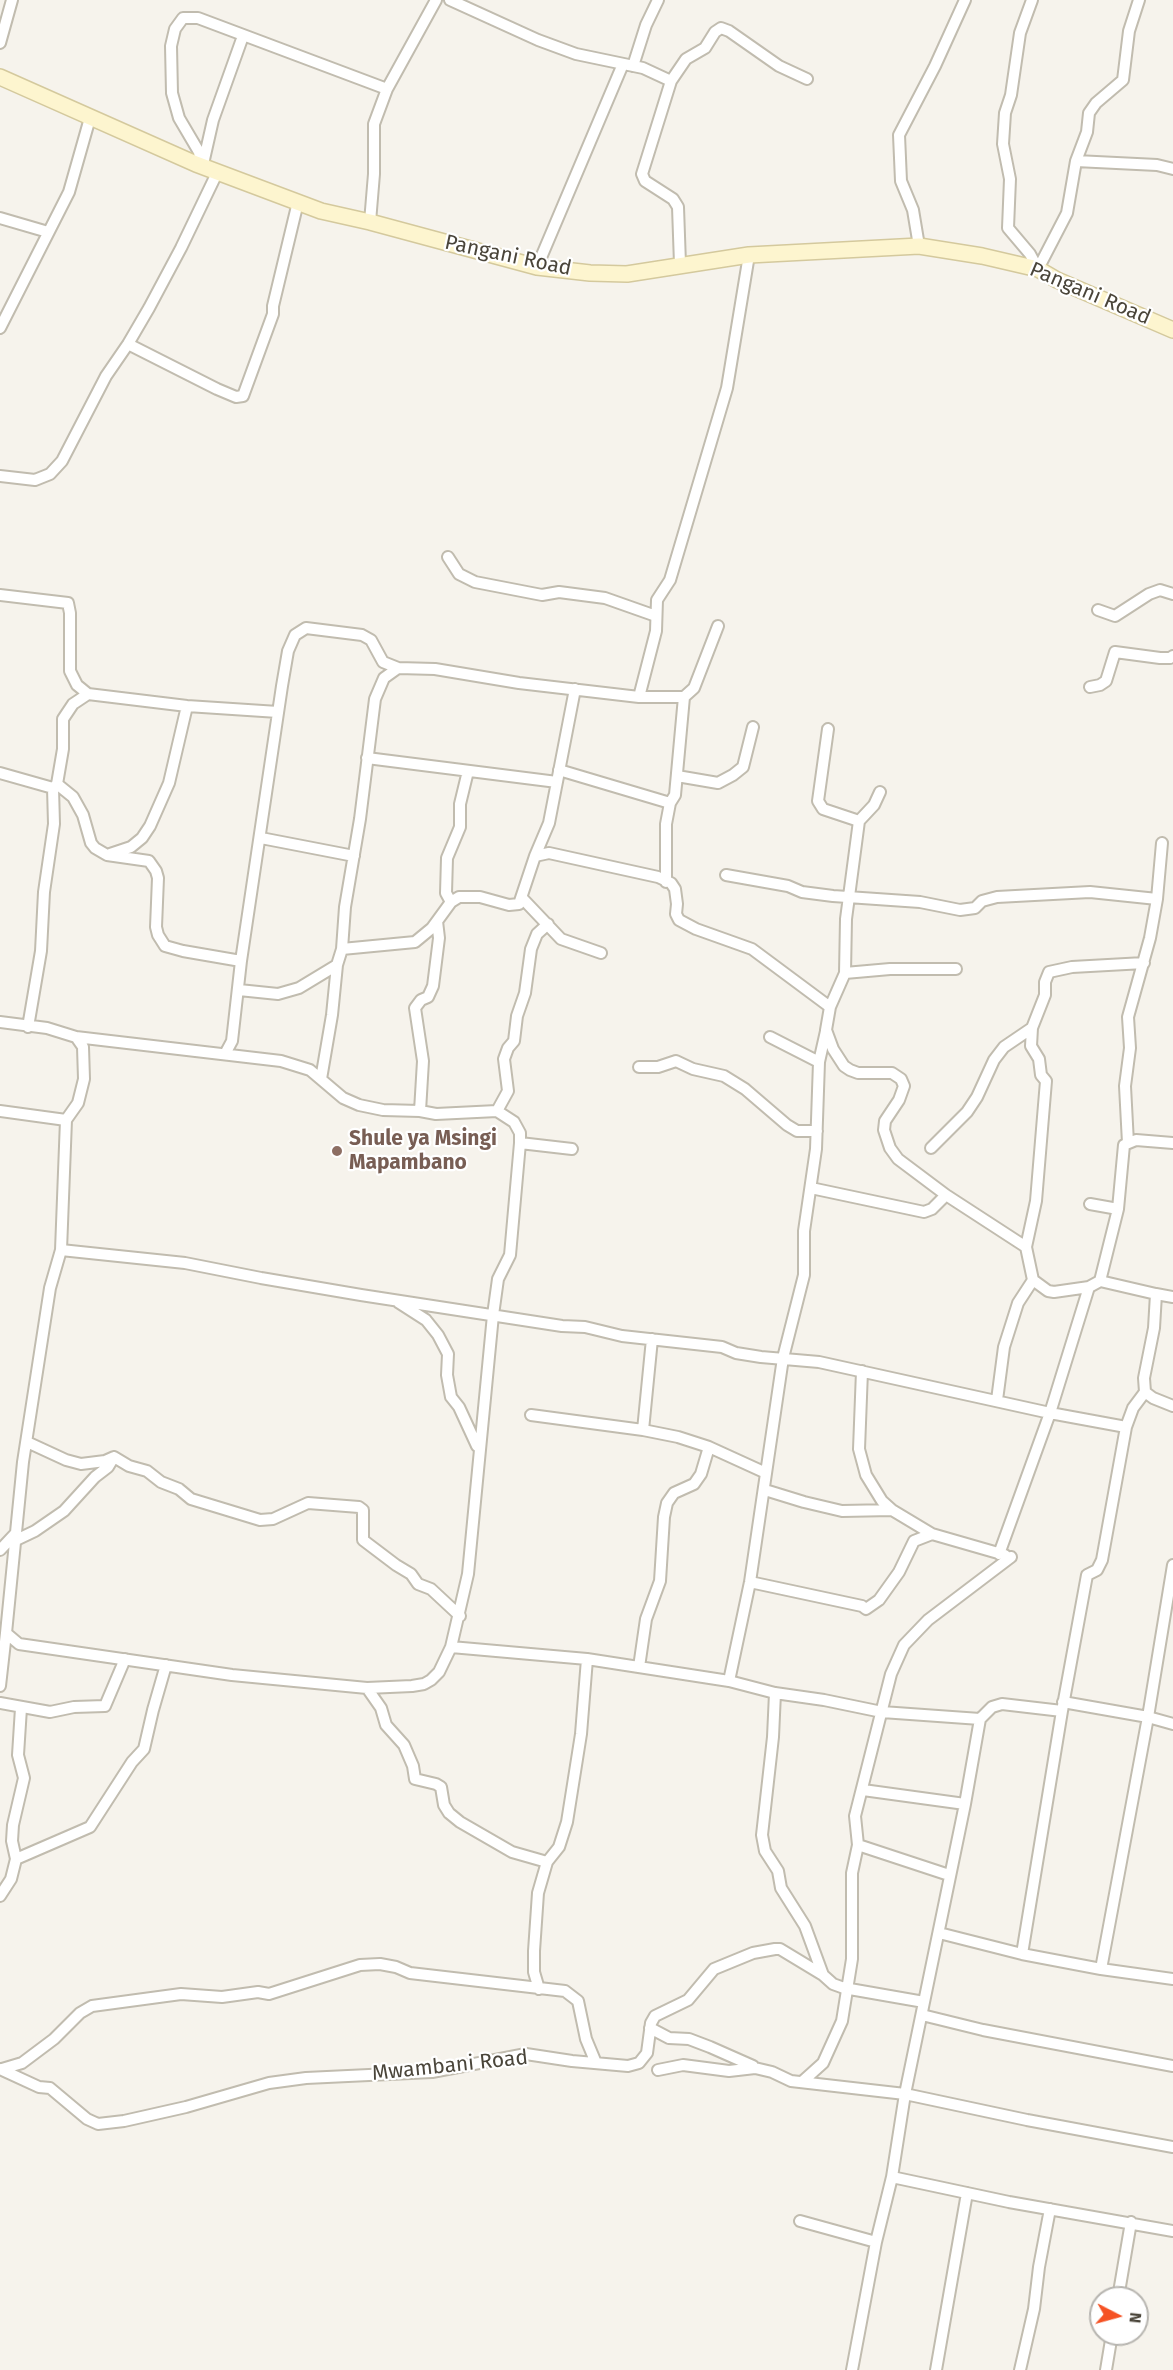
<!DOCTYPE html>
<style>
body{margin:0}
#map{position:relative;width:1173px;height:2370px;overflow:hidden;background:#f6f3ec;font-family:"Fira Sans",sans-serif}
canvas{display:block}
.north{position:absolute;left:1089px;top:2286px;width:60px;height:60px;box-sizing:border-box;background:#fff;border:2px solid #b7b5b0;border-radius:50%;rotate:96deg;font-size:16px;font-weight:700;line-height:24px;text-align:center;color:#4a453a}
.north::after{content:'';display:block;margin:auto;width:21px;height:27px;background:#f55224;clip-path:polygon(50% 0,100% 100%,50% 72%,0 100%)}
</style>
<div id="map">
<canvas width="1173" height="2370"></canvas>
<div class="north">N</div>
</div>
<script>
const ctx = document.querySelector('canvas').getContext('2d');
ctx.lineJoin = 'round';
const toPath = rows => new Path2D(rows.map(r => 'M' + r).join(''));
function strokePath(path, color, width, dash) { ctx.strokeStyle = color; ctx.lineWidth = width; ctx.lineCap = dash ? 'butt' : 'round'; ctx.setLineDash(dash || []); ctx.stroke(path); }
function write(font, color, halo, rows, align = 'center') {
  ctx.font = font + ' "Fira Sans",sans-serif'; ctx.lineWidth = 4.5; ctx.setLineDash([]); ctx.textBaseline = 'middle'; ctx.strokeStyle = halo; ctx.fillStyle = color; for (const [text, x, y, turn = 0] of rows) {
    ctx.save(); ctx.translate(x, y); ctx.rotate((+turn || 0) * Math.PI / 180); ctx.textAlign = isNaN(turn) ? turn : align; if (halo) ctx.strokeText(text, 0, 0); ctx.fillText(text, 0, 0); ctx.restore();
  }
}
const minor = toPath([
 [450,0,538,40,576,54,643,68,671,81],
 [1032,0,1020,33,1011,95,1005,113,1003,144,1010,179,1008,228,1030,254,1038,269],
 [0,43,12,0],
 [633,66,646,25,658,0],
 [1076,161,1157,165,1173,169],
 [203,164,213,120,243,36],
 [202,167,199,152,179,118,172,93,171,46,175,29,183,18,198,18,387,89],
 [0,218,48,232],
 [370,222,374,174,374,124,387,89,436,0],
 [919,246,913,210,901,181,899,135,935,66,965,0],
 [680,264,678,207,673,199,645,181,642,174,671,81,686,59,705,48,715,32,721,28,729,31,779,66,807,79],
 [537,267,623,64],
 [1038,269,1067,213,1076,161,1087,132,1089,113,1096,103,1123,80,1129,31,1139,0],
 [0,328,69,192,90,118],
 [128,344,217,389,236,397,243,396,273,314,273,306,298,202],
 [0,476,35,480,50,474,62,461,106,376,128,344,149,308,181,248,217,173],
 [448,557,459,574,475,582,542,595,559,592,605,598,656,616],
 [0,595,68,603,70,613,70,671,77,685,88,694,187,706,278,712],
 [1098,610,1115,616,1149,594,1160,590,1173,594],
 [1090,687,1100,685,1106,681,1115,652,1160,658,1170,658,1173,656],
 [639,697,656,631,657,600,670,580,727,388,749,255],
 [828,729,818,801,823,809,859,821],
 [367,758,557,782],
 [559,770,670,803],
 [0,773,53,788,57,784,73,797,83,815,91,843,95,848,107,855,149,861,156,871,158,878,156,927,158,935,165,946,183,951,241,961],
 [677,776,718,783,733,775,743,767,753,727],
 [57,784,63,749,63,719,73,704,88,694],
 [880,792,874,805,859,821,846,919,845,973,830,1007,826,1030,833,1049,844,1066,850,1070,858,1073,892,1073,901,1079,904,1086,899,1100,885,1121,884,1130,890,1148,898,1159,946,1195,1026,1247,1033,1280,1048,1291,1054,1292,1089,1287,1100,1281,1156,1294,1154,1328,1144,1378,1145,1392,1153,1398,1173,1406],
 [261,838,354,856],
 [110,854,131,847,142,838,150,826,169,783,187,706],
 [535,856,549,823,575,689],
 [726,875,788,886,802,892,833,896,920,902,960,910,975,908,982,901,997,897,1090,892,1157,899],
 [666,882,666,824,670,803,675,795,684,697,694,688,718,626],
 [522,898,561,939,601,953],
 [451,902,446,893,447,858,460,827,460,804,468,771],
 [342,949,415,942,432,928,451,902,459,897,480,897,509,905,519,904,535,856,549,853,658,877,671,883,675,889,677,904,676,914,679,920,696,929,752,949,830,1007],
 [845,973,890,969,956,969],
 [239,990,278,994,299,988,337,965],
 [0,1022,47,1028,76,1037,83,1047,84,1079,78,1103,66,1120,0,1111],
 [28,1027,41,951,44,892,54,824,53,788],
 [770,1037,819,1062],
 [225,1054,232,1041,241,961,282,686,288,651,295,635,306,628,362,635,371,640,383,662,398,668],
 [639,1067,658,1067,676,1061,693,1069,724,1076,745,1089,787,1125,797,1131,817,1131],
 [321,1079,332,1015,337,965,342,949,345,907,360,819,375,699,384,678,398,668,435,669,519,683,639,697,684,697],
 [420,1111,423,1061,415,1008,421,1000,428,997,433,986,439,938,437,921],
 [497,1111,508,1091,504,1059,508,1048,514,1041,517,1016,525,993,531,949,537,934,548,924],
 [66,1120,61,1250,50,1288,23,1462,6,1633,19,1644,232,1675,367,1688,412,1686,424,1684,431,1680,439,1672,451,1647,468,1574,493,1315,498,1279,510,1255,520,1143,520,1133,514,1122,497,1111,436,1114,420,1111,383,1110,359,1105,343,1098,310,1070,281,1061,76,1037],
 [520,1143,572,1149],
 [1128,1143,1125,1086,1130,1048,1128,1017,1150,938,1157,899,1162,843],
 [931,1148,967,1112,977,1097,994,1060,1004,1047,1032,1028,1045,995,1045,982,1049,972,1072,967,1144,963],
 [811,1188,924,1212,932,1209,946,1195],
 [1090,1204,1118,1209],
 [1026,1247,1036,1201,1046,1081,1041,1075,1039,1059,1031,1046,1032,1028],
 [61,1250,185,1263,261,1278,361,1295,562,1326,585,1327,622,1336,722,1347,736,1353,761,1357,819,1362,1050,1413,1126,1427],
 [1100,1281,1118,1209,1124,1145,1136,1140,1173,1143],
 [1156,1294,1173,1297],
 [398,1302,426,1320,438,1335,448,1354,447,1375,451,1397,459,1407,477,1446],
 [862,1371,859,1449,866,1475,882,1501,892,1510,932,1534,1005,1555],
 [997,1400,1004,1347,1018,1303,1033,1280],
 [531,1415,643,1430,678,1437,709,1447,766,1473],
 [643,1430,652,1339],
 [27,1442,66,1460,81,1464,105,1461,114,1457,129,1466,147,1471,161,1482,179,1489,191,1499,260,1520,273,1519,308,1503,359,1507,363,1510,363,1540,396,1565,411,1574,418,1584,431,1589,460,1616],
 [765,1490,804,1502,842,1511,892,1510],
 [14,1541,35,1531,64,1511,95,1477,108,1467,114,1457],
 [0,1550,16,1533],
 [999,1554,1050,1413,1089,1287],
 [750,1582,862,1606,866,1609,879,1600,899,1572,914,1541,932,1534],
 [451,1647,587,1659,729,1681,775,1693,824,1700,882,1712,980,1719],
 [639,1667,646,1619,660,1581,664,1517,667,1503,674,1493,694,1484,701,1474,709,1447],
 [729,1681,750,1582,783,1358,804,1275,804,1231,816,1149,819,1062,826,1031],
 [0,1686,6,1633],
 [367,1688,381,1708,386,1725,404,1745,413,1766,415,1779,436,1784,441,1787,444,1805,449,1813,460,1822,512,1852,547,1862],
 [775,1693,773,1737,762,1835,765,1851,778,1871,781,1888,805,1926,823,1975],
 [1063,1702,1148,1717,1173,1724],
 [0,1703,50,1712,74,1707,105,1706,125,1659],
 [863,1790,965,1804],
 [16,1859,90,1827,132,1762,144,1749,153,1710,166,1665],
 [949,1875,858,1845,855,1816,891,1674,904,1645,928,1620,1011,1557],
 [0,1896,11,1879,16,1859,12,1841,13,1825,24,1778,18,1755,21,1708],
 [939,1933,1022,1954,1101,1969,1173,1979],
 [1022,1954,1062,1711,1087,1575,1097,1570,1102,1560,1126,1427,1133,1408,1145,1392],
 [1101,1969,1148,1717,1173,1565],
 [539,1989,534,1972,534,1951,538,1893,547,1862,559,1847,567,1822,581,1734,587,1659],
 [922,2015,983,2030,1173,2066],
 [650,2028,669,2038,689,2039,710,2047,753,2066],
 [0,2069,39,2087,50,2088,87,2119,98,2124,124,2121,186,2107,269,2083,306,2078,432,2072,526,2054,572,2061,628,2066,639,2063,647,2053,651,2023,655,2016,688,2000,714,1969,753,1953,775,1949,780,1949,823,1975,833,1984,844,1988,924,2002],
 [2,2069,22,2063,54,2039,80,2013,92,2006,181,1994,222,1997,258,1992,269,1994,360,1965,380,1964,396,1967,410,1973,565,1991,578,2001,586,2039,596,2063],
 [658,2070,683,2065,729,2071,755,2068,772,2072,791,2081,905,2094,1027,2120,1173,2147],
 [803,2081,823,2063,842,2021,852,1959,852,1873,858,1845],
 [892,2177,905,2094,965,1804,980,1719,992,1707,1002,1704,1062,1711],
 [800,2221,876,2242],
 [1118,2298,1131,2222],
 [852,2370,876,2242,892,2177,1009,2202,1173,2231],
 [936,2370,967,2193],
 [1020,2370,1034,2309,1039,2267,1050,2209],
 [1106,2370,1112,2334]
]);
const secondary = toPath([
 [0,77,196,164,321,211,370,222,537,267,590,273,627,274,749,255,919,246,982,256,1038,269,1057,280,1173,330]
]);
strokePath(minor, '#c1bcaf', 14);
strokePath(secondary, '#d4c99d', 18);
strokePath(minor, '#fff', 10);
strokePath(secondary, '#fdf5cf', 15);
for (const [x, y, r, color] of [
 [337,1151,6,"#8d6e63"]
]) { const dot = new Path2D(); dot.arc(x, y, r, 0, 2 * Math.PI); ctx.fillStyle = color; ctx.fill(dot); strokePath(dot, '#fff', 2); }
write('21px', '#4a453a', '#fff', [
 ["Pangani Road",508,256,12],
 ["Pangani Road",1090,294,23],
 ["Mwambani Road",450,2066,-6]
]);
write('bold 21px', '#785e54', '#fff', [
 ["Shule ya Msingi",349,1139],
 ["Mapambano",349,1163]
], 'left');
</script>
